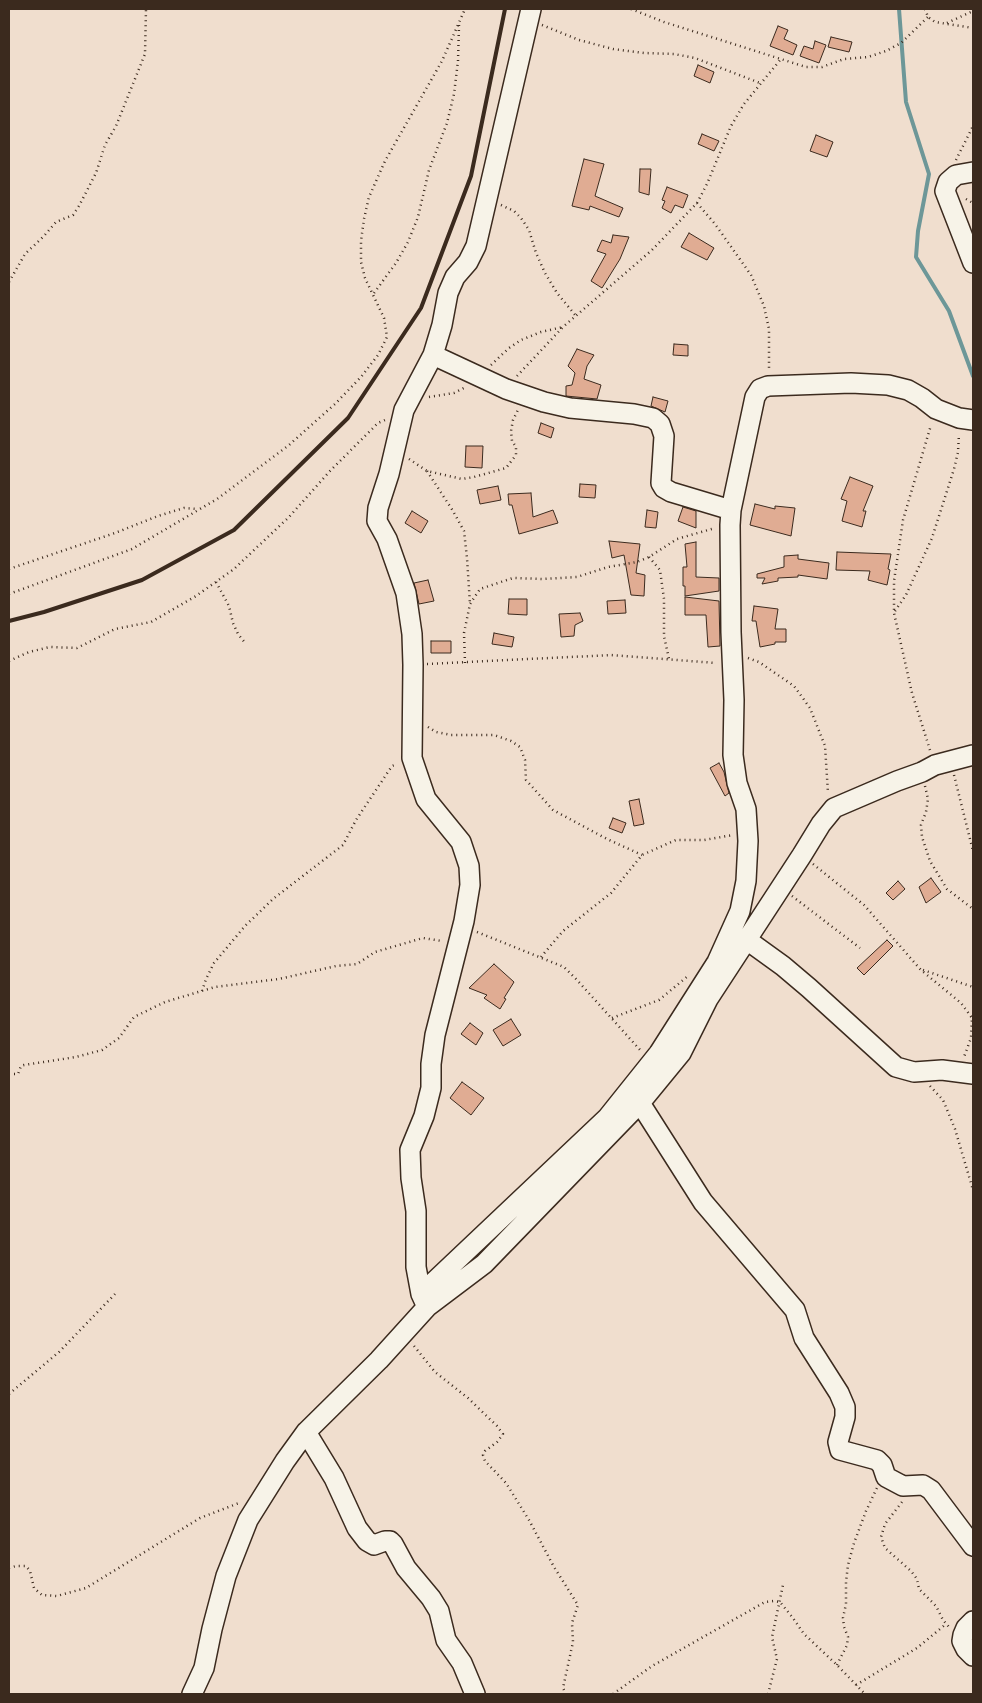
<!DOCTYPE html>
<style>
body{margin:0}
#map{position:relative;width:982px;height:1703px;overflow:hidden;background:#f0dece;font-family:Mali,sans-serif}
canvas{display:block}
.frame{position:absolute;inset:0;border:10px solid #3b2a1e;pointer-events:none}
</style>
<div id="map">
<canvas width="982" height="1703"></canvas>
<div class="frame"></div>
</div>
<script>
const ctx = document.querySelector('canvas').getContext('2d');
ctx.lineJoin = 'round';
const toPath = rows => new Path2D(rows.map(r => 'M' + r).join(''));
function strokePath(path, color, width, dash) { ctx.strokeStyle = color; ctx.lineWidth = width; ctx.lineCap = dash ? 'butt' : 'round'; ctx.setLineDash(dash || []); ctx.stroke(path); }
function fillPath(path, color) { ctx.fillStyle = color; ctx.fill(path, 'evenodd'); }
strokePath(toPath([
 [899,9,906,102,929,174,918,231,916,257,949,311,973,376]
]), '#6d9798', 4);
const building = toPath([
 [778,26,788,30,784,39,797,45,793,55,770,46,778,26],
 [831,37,852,42,849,52,828,47,831,37],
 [815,41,826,45,819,63,800,56,804,46,813,49,815,41],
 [698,65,714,72,710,83,694,76,698,65],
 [702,134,719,141,714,151,698,144,702,134],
 [816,135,833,142,827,157,810,151,816,135],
 [584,159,604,164,595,196,623,208,619,217,590,206,589,210,572,206,584,159],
 [640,169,651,169,649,195,639,192,640,169],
 [667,187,688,195,683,208,675,205,671,213,662,208,665,201,662,200,667,187],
 [689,233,714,248,707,260,681,247,689,233],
 [613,235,629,237,620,259,602,288,591,281,606,254,597,251,602,240,611,243,613,235],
 [674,344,688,345,688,356,673,355,674,344],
 [577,349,594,355,587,366,584,379,601,385,597,399,566,396,566,386,572,385,575,373,568,366,577,349],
 [653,397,668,401,665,412,651,406,653,397],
 [541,423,554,428,551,438,538,433,541,423],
 [466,446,483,446,482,468,465,467,466,446],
 [850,477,873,486,863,511,866,511,862,527,842,521,847,501,841,499,850,477],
 [580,484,596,485,595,498,579,497,580,484],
 [498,486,501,500,480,504,477,490,498,486],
 [531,493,533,517,553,510,558,523,519,534,512,505,509,505,508,494,531,493],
 [755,504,775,509,775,506,795,508,791,536,750,525,755,504],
 [683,507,696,511,696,528,678,521,683,507],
 [647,510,658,512,656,528,645,527,647,510],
 [412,511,428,521,421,533,405,523,412,511],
 [609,541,640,544,636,573,645,575,644,596,631,595,624,555,612,558,609,541],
 [696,542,696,577,719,578,719,591,685,596,685,586,683,586,683,567,687,567,685,544,696,542],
 [837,552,891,554,888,569,890,570,887,585,868,580,870,571,836,570,837,552],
 [798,555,798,559,829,563,827,579,798,575,798,577,778,578,778,581,762,584,765,578,757,578,757,574,784,567,784,556,798,555],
 [428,580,434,601,419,604,414,583,428,580],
 [685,597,719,601,720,646,708,647,706,615,685,615,685,597],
 [509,599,527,599,527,615,508,614,509,599],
 [625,600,626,613,608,614,607,601,625,600],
 [754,606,778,609,775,629,786,629,786,642,775,642,775,644,760,647,756,621,752,621,754,606],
 [580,613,583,621,575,625,574,636,561,637,559,614,580,613],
 [494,633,514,637,512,647,492,644,494,633],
 [431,641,451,641,451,653,431,653,431,641],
 [719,763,724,772,729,793,725,796,710,768,719,763],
 [639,799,644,824,634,826,629,801,639,799],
 [613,818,626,823,622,833,609,828,613,818],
 [931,878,941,892,926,903,919,887,931,878],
 [898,881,905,889,893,900,886,893,898,881],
 [887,940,893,946,864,975,857,968,887,940],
 [494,964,514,982,504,998,506,999,500,1009,484,998,487,995,469,988,494,964],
 [511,1019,521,1035,503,1046,493,1030,511,1019],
 [470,1023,483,1033,476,1045,461,1034,470,1023],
 [462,1082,484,1098,471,1115,450,1098,462,1082]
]);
fillPath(building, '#e0ac93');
strokePath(building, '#3b2a1e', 1);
const minor = toPath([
 [973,172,956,175,948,182,945,191,973,263],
 [433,355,506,389,544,402,570,408,634,414,653,418,660,424,664,436,661,483,664,488,671,492,731,510],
 [747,940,783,966,809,988,896,1067,914,1072,942,1070,973,1074],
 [640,1103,703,1202,795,1310,804,1338,839,1393,845,1407,845,1417,838,1442,840,1450,877,1460,882,1465,886,1477,903,1486,923,1485,931,1490,973,1546],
 [421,1294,607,1118,659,1053,717,962,740,911,746,881,748,841,746,809,737,783,733,755,734,700,731,632,730,525,731,510,755,397,760,389,768,386,851,383,888,385,908,390,922,398,936,409,959,418,973,420],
 [427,1307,421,1294,416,1267,416,1211,411,1178,410,1150,424,1116,431,1088,431,1064,435,1035,464,921,470,885,469,866,461,842,426,799,412,758,413,665,412,634,406,593,387,539,377,521,378,508,389,474,404,410,433,355,442,325,448,293,455,277,468,262,476,246,531,9],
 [306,1432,334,1478,357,1528,367,1541,374,1545,385,1541,390,1541,393,1544,406,1568,431,1598,439,1611,446,1640,462,1663,475,1694],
 [973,1621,966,1628,963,1635,962,1641,966,1649,973,1656],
 [192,1694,204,1668,212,1629,226,1576,248,1520,285,1461,306,1432,379,1360,427,1307,484,1264,640,1103,681,1053,708,999,802,855,821,824,834,808,897,781,922,772,935,765,973,755]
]);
strokePath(minor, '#3b2a1e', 22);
strokePath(toPath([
 [631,9,664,22,806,67,822,67,844,59,868,57,886,51,901,43,928,17],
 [925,9,928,17,935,22,973,28],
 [947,23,973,11],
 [542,25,579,40,613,49,644,53,674,54,695,58,760,83],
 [956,160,973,126],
 [966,199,973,203],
 [697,203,715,224,751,275,764,306,769,329,769,370],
 [501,205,514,211,521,218,529,230,536,253,545,273,557,293,576,316],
 [9,282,25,254,44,236,56,222,73,215,79,206,96,173,105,145,116,126,145,54,146,9],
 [374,293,396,263,408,242,418,217,429,170,447,123,454,94,458,61,459,25],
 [491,365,509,348,521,340,541,332,563,327],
 [517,376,563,327,652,250,697,203,707,184,731,126,744,104,781,59],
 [429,397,454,393,464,388],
 [409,459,427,471,462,479,474,477,506,468,516,455,516,447,512,441,511,431,513,420,518,410],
 [427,471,453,511,464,531,467,558,470,604],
 [649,557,660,570,664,599,664,636,669,659],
 [9,569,115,533,158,516,184,508,198,509],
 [216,582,229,606,233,623,238,634,246,644],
 [9,594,132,549,217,499,289,445,335,404,361,377,378,355,387,337,384,318,365,278,361,262,361,241,364,219,369,197,385,161,442,61,465,9],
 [895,611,906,595,932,538,954,469,958,452,959,434],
 [748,658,759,662,794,686,810,708,825,746,828,793],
 [9,661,29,652,50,647,77,648,115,629,151,622,196,596,234,569,289,517,330,471,378,423,385,420],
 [465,663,464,633,470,604,480,589,513,578,543,579,577,577,608,567,637,562,649,557,677,539,715,528],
 [427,664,611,655,716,663],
 [428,727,436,732,451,735,494,735,511,741,520,747,525,760,526,780,553,810,607,839,642,855],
 [930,750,912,693,894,613,894,581,903,520,931,425],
 [954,775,973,851],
 [925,786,928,799,926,812,921,825,922,837,930,861,947,889,973,909],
 [813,864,864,905,921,970,961,1003,972,1018,971,1038,964,1057],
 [792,896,860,948],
 [477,932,564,967,577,980,641,1051],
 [541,957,563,931,611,893,642,855,676,840,704,840,733,835],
 [923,970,973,987],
 [202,991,206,979,214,963,245,926,273,899,343,845,356,820,392,766,397,764],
 [612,1018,659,1000,688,976],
 [9,1074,18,1074,21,1066,24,1065,76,1057,102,1050,119,1038,134,1017,165,1002,215,987,279,979,336,966,357,964,375,952,423,938,442,941],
 [930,1086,943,1100,955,1129,973,1190],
 [414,1346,435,1372,468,1398,497,1426,503,1434,497,1442,485,1451,483,1455,485,1461,506,1483,529,1520,554,1567,578,1605,572,1623,573,1642,563,1688,566,1694],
 [9,1394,59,1352,115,1294],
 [902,1502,885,1524,881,1537,885,1548,911,1571,917,1579,919,1589,936,1606,943,1620,949,1627],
 [9,1568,16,1566,26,1566,30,1571,34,1588,42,1595,57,1596,86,1588,200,1518,239,1503],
 [837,1665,847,1645,848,1637,844,1627,843,1618,846,1604,846,1582,848,1565,854,1543,866,1511,877,1488],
 [856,1685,917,1648,946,1624],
 [613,1694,652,1666,765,1602,774,1601,780,1602,793,1618,804,1634,837,1665,865,1694],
 [768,1694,777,1659,772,1637,783,1585]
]), '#3b2a1e', 2.5, [1, 4]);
strokePath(minor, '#f7f3e8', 19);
strokePath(toPath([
 [9,621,44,612,142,580,234,530,348,418,421,308,471,176,505,9]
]), '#3b2a1e', 4);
</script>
